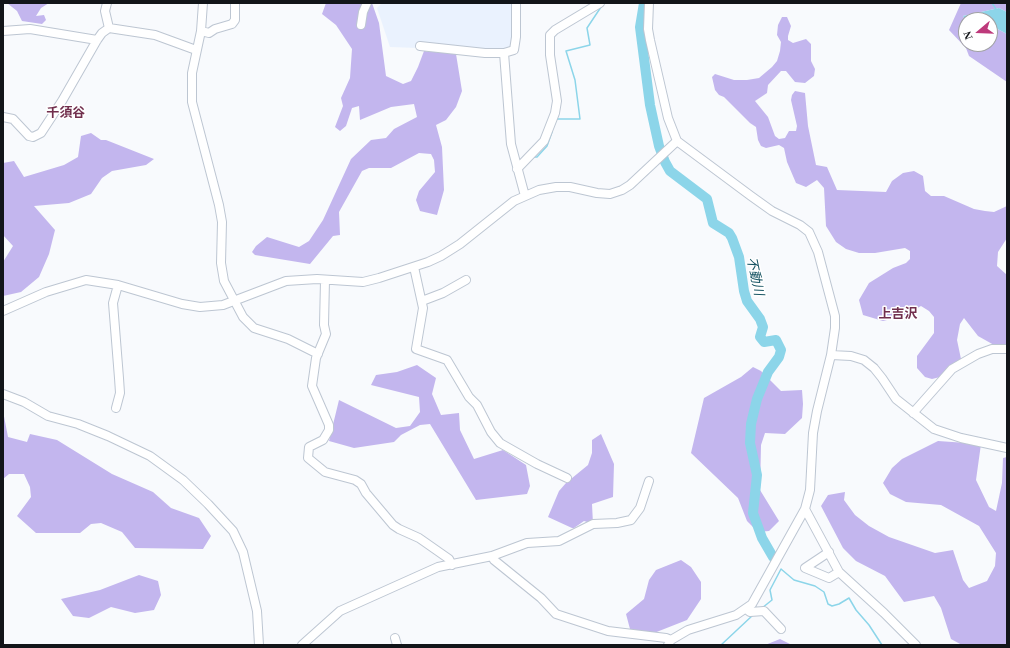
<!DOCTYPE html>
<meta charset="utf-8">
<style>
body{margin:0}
#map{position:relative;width:1010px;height:648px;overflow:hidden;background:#f8fafd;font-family:Georgia,serif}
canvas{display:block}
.frame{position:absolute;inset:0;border:4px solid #121519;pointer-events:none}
.north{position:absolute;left:958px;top:12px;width:40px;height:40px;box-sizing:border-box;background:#fff;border:1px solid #a0a1a3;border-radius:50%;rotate:251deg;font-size:11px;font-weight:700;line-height:16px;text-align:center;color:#121519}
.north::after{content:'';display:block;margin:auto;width:14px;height:18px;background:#be397b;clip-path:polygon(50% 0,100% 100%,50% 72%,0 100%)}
</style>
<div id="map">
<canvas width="1010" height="648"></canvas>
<div class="frame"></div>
<div class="north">N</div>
</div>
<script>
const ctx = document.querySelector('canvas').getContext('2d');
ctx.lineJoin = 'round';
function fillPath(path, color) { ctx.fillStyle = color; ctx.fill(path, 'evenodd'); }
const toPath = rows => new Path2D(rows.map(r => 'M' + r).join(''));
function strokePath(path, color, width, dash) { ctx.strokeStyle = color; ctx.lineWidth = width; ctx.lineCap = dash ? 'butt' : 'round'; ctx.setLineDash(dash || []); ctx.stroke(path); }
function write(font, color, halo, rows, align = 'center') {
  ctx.font = font + ' Georgia,"Noto Sans JP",serif'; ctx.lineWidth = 3; ctx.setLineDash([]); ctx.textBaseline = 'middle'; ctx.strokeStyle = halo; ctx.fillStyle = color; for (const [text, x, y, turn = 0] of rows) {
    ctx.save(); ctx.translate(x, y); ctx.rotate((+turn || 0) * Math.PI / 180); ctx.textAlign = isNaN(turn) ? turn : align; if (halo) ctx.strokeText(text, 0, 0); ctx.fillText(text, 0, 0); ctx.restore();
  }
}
fillPath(toPath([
 [382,3,514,3,512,46,500,51,390,47,377,8]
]), '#eaf2fe');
fillPath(toPath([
 [7,3,49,3,41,8,36,16,44,15,46,20,42,24,22,21,17,11],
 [326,3,372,3,379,23,386,76,403,84,411,81,418,67,424,51,456,54,462,91,456,107,446,120,436,125,442,147,444,190,437,215,420,211,416,200,419,191,435,172,434,160,431,154,419,153,391,168,369,168,362,171,339,212,340,235,333,236,310,264,255,255,252,252,256,246,267,237,299,247,309,241,323,220,351,159,371,140,386,138,394,129,417,117,414,104,391,107,360,120,359,106,352,108,346,126,340,131,335,127,343,106,341,98,350,78,352,49,336,25,322,14],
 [961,3,1007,3,1007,12,999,8,963,16,966,21,966,44,990,44,990,25,1007,34,1007,82,969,56,966,48,949,30],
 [782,17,787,17,791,26,788,36,788,40,793,43,806,39,811,44,811,61,815,69,814,76,805,83,795,82,786,71,781,71,768,85,767,93,755,101,768,117,775,136,779,139,785,138,789,131,796,131,797,126,791,100,792,95,795,91,805,93,808,126,816,165,827,167,837,190,886,192,892,181,903,173,914,171,923,176,925,191,931,196,944,196,974,209,985,211,994,212,1007,206,1007,238,998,252,997,266,1007,275,1007,346,994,345,978,336,964,318,960,324,957,340,961,359,940,377,932,379,925,377,917,368,917,356,934,333,934,317,929,311,921,306,903,316,883,321,863,315,859,300,869,283,893,268,906,263,910,259,910,251,905,248,875,253,859,253,846,249,836,242,826,226,824,188,817,180,806,187,796,183,787,162,784,148,779,145,766,148,761,146,758,140,756,127,750,123,724,97,719,95,715,90,712,77,715,74,734,80,747,80,759,78,772,67,777,61,780,51,781,42,777,35,778,25],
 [91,133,101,140,106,140,154,159,146,165,112,171,102,178,91,194,69,203,34,206,55,230,49,254,39,277,21,292,3,296,3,262,13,246,3,235,3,163,14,161,24,177,64,165,78,157,81,136],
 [417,365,436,378,432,394,441,415,459,413,460,430,474,459,503,450,526,465,530,486,527,494,476,500,430,424,420,425,401,435,394,442,354,448,329,441,339,400,396,428,410,426,420,412,419,397,371,385,376,375,397,372],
 [753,367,761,371,781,391,802,390,803,404,802,418,785,434,765,433,761,445,760,490,779,521,769,531,758,532,747,521,738,498,691,453,704,398,741,377],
 [3,411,8,437,27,442,30,434,57,440,112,474,153,492,171,508,199,518,211,536,203,549,135,548,122,532,101,523,91,524,80,533,36,533,17,516,31,497,30,487,24,474,9,474,3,479],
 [601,434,614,464,613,497,592,504,593,524,584,521,574,528,572,528,548,517,559,491,566,483,588,465,592,453,592,440],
 [938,441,981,444,976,480,989,507,996,511,1002,483,1003,458,1007,457,1007,645,962,645,951,639,941,608,934,596,904,602,885,576,856,561,843,548,821,506,828,495,845,492,844,500,855,515,869,526,889,537,935,553,953,550,963,580,969,588,987,581,995,566,996,553,979,526,941,505,906,502,890,494,883,483,892,468,902,459],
 [681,560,691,567,701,582,701,599,687,620,654,633,630,629,626,614,644,599,649,580,656,570],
 [139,575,158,581,161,595,154,610,135,613,111,607,89,618,73,616,61,599,100,590],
 [780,639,792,645,765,645]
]), '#c3b6ee');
fillPath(toPath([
 [999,8,1007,12,1007,34,990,25,990,20,966,21,963,16]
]), '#8cd5e9');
strokePath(toPath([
 [992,3,996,9],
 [556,119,580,119,575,80,566,51,590,45,587,28,601,7],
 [534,157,537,157,547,146,552,132],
 [762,608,772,600,770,590,781,569,794,580,815,586,824,592,828,604,832,606,839,604,849,598,856,610,869,625,882,645],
 [721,645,753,615]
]), '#8cd5e9', 1.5);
strokePath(toPath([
 [644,3,640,27,650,105,659,146,665,162,670,171,707,199,713,223,729,233,732,238,739,257,744,291,747,301,760,319,763,327,760,337,764,342,776,340,781,350,779,357,768,372,757,399,751,424,750,443,757,475,753,513,762,538,773,557]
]), '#8cd5e9', 10);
const minor = toPath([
 [107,3,105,11,109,28],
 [203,3,201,31,192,73,192,102,219,205,222,222,221,263,224,281,243,317,254,328,288,339,318,354],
 [649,3,648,29,650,40,668,118,677,141,751,196,772,211,800,225,809,232,818,252,835,316,835,328,831,355,817,411,813,433,810,490,805,509,752,604,736,615,688,630,671,640,668,645],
 [361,25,363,12,367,3],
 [3,31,30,29,97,40],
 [201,31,209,33,215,29,232,24,235,20,235,3],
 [420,46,485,53,504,53,514,50,516,37,516,3],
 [504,53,511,144,525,196],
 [3,117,13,119,29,136,33,137,41,133,62,101,97,40,102,33,109,28,155,35,196,50],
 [517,169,544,141,555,113,557,101,550,55,550,35,555,30,600,3],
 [414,267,423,308,416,349,447,360,469,397,477,405,491,432,500,443,537,464,567,478],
 [325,280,324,325,326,334,316,358,312,386,329,425,329,430,323,440,309,447,308,458,325,472,355,480,361,484,366,493,393,525,399,529,419,538,449,559,452,565],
 [422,301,443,293,466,280],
 [3,311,46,292,86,280,118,285,182,304,200,307,223,305,286,281,317,279,363,282,379,278,428,262,441,256,460,244,514,201,539,190,556,187,570,187,597,193,610,194,622,190,630,185,677,141],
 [831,355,851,356,864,360,874,368,882,378,896,399,934,429,961,438,1007,448],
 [3,394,24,402,48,416,78,424,108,436,150,456,183,480,208,504,233,531,243,552,257,611,259,645],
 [116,408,120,393,119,378,113,303,118,285],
 [913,413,952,369,978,354,992,349,1007,349],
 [805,509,839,572,884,613,916,645],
 [829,552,805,568,829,578,839,572],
 [492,556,494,560,541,598,556,614,608,631,666,638,671,640],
 [746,609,750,612,764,611,781,629],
 [395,638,397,645],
 [302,645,340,611,438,567,492,556,527,543,559,541,593,524,617,523,631,520,640,508,649,481]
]);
strokePath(minor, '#bdc6d2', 10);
strokePath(minor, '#fff', 8);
write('bold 13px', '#712f4d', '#fff', [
 ["千須谷",66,112],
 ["上吉沢",898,313]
]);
write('italic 13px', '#165463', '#fff', [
 ["不動川",756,276,78]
]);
</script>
